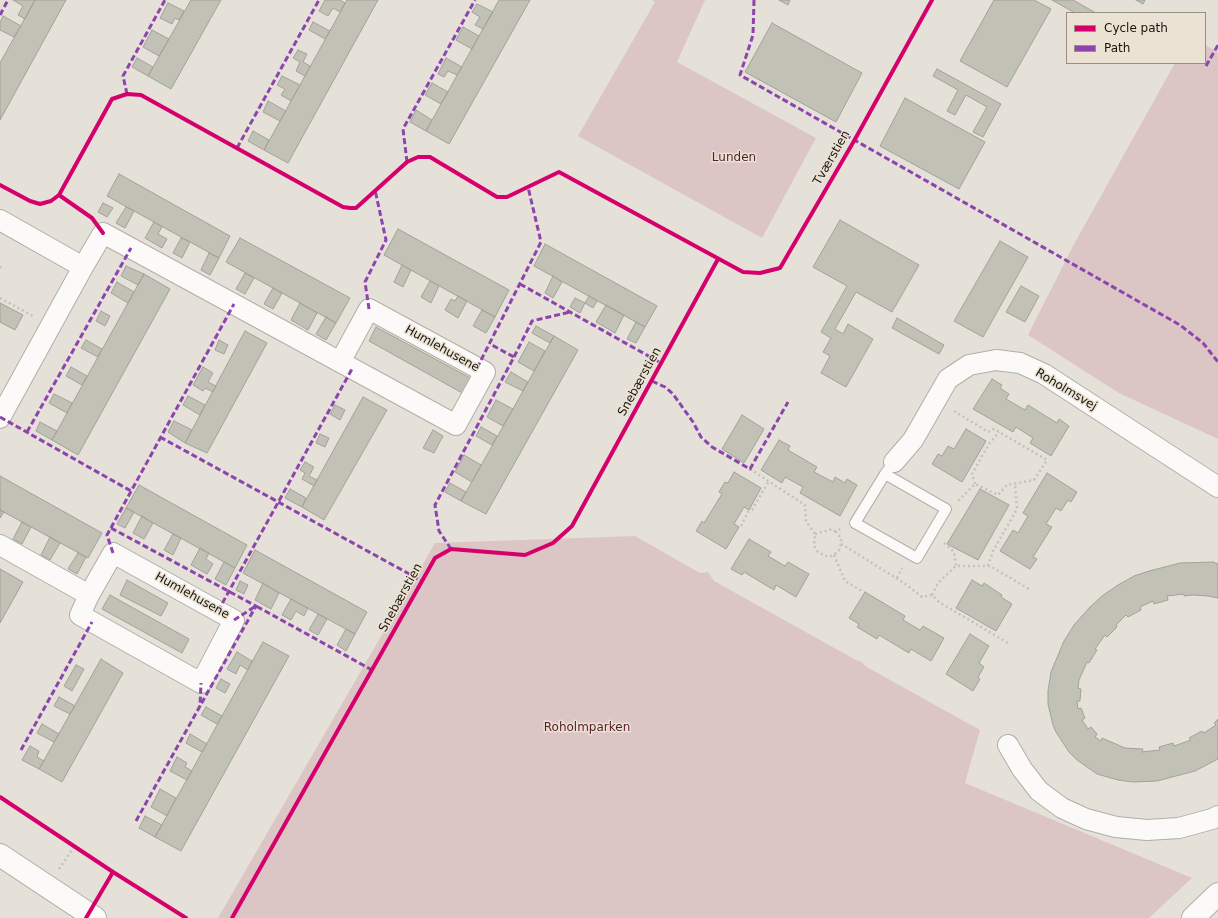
<!DOCTYPE html>
<meta charset="utf-8">
<style>
body{margin:0}
#map{position:relative;width:1218px;height:918px;overflow:hidden;background:#e5e1d9;font-family:"DejaVu Sans",sans-serif}
canvas{display:block}
.legend{position:absolute;left:1066px;top:12px;width:140px;height:52px;box-sizing:border-box;background:#ebe2d3;border:1px solid #979085;margin:0;padding:5px 7px;list-style:none;font-size:12px;color:#18140f}
.legend li{display:flex;align-items:center;gap:8px;height:20px}
.legend b{width:20px;border:1px solid #979085}
</style>
<div id="map">
<canvas width="1218" height="918"></canvas>
<ul class="legend">
<li><b style="height:5px;background:#d6006c"></b>Cycle path</li>
<li><b style="height:5px;background:#8e44ad"></b>Path</li>
</ul>
</div>
<script>
const ctx = document.querySelector('canvas').getContext('2d');
ctx.lineJoin = 'round';
function fillPath(path, color) { ctx.fillStyle = color; ctx.fill(path, 'evenodd'); }
const toPath = rows => new Path2D(rows.map(r => 'M' + r).join(''));
function strokePath(path, color, width, dash) { ctx.strokeStyle = color; ctx.lineWidth = width; ctx.lineCap = dash ? 'butt' : 'round'; ctx.setLineDash(dash || []); ctx.stroke(path); }
function write(font, color, halo, rows, align = 'center') {
  ctx.font = font + ' "DejaVu Sans",sans-serif'; ctx.lineWidth = 3; ctx.setLineDash([]); ctx.textBaseline = 'middle'; ctx.strokeStyle = halo; ctx.fillStyle = color; for (const [text, x, y, turn = 0] of rows) {
    ctx.save(); ctx.translate(x, y); ctx.rotate((+turn || 0) * Math.PI / 180); ctx.textAlign = isNaN(turn) ? turn : align; if (halo) ctx.strokeText(text, 0, 0); ctx.fillText(text, 0, 0); ctx.restore();
  }
}
fillPath(toPath([
 [652,0,705,0,677,62,816,138,762,238,578,136,655,2],
 [1205,45,1218,52,1218,439,1119,393,1028,335,1073,246,1175,63,1205,63],
 [635,536,700,573,708,572,714,581,856,660,862,662,865,666,980,730,965,783,1192,878,1149,918,218,918,435,543]
]), '#dbc6c5');
const building = toPath([
 [13,0,35,0,25,19,18,15,23,6,13,0],
 [35,0,66,0,0,120,0,63,35,0],
 [191,0,221,0,171,89,148,76,191,0],
 [325,0,340,0,345,3,340,12,333,8,328,16,319,11,325,0],
 [347,0,378,0,288,163,264,150,347,0],
 [499,0,530,0,449,144,426,131,499,0],
 [779,0,790,0,788,5,779,0],
 [994,0,1034,0,1051,9,1007,87,960,61,994,0],
 [1052,0,1073,0,1096,13,1075,13,1052,0],
 [1136,0,1145,0,1143,4,1136,0],
 [168,3,184,11,179,20,175,18,172,24,160,18,168,3],
 [477,4,493,12,483,29,475,25,480,17,472,12,477,4],
 [3,16,21,26,14,37,0,30,0,23,3,16],
 [313,22,330,31,325,39,309,30,313,22],
 [772,23,862,73,836,122,745,72,772,23],
 [463,27,479,36,472,49,456,40,463,27],
 [152,30,169,39,159,56,143,47,152,30],
 [298,50,307,54,303,62,310,66,305,76,296,71,300,62,293,58,298,50],
 [137,58,153,67,148,76,132,67,137,58],
 [446,58,462,67,457,75,448,71,444,77,438,74,446,58],
 [937,69,1001,104,983,137,973,132,987,107,966,95,955,115,947,111,958,90,933,76,937,69],
 [282,76,300,85,291,101,281,95,285,89,277,85,282,76],
 [432,83,448,92,441,104,425,95,432,83],
 [905,98,985,142,959,189,880,146,905,98],
 [268,101,286,111,280,121,263,112,268,101],
 [416,110,432,120,426,131,410,122,416,110],
 [253,131,269,140,264,150,248,141,253,131],
 [119,174,230,236,219,258,107,196,119,174],
 [103,203,113,208,107,217,98,212,103,203],
 [126,207,134,211,125,228,116,223,126,207],
 [840,220,919,265,892,312,856,292,835,329,843,334,848,324,873,339,846,387,821,373,830,356,823,352,831,338,821,332,847,286,813,267,840,220],
 [154,222,162,227,158,234,167,239,162,248,145,238,154,222],
 [398,229,509,290,495,317,384,255,398,229],
 [181,238,190,242,182,258,173,253,181,238],
 [240,238,350,298,336,323,226,262,240,238],
 [1000,241,1028,257,983,337,954,321,1000,241],
 [545,244,657,306,645,327,534,266,545,244],
 [209,253,219,258,210,275,201,270,209,253],
 [402,265,411,270,403,287,394,282,402,265],
 [126,266,144,274,138,285,121,276,126,266],
 [245,273,254,278,245,294,236,289,245,273],
 [144,274,170,289,78,455,52,440,144,274],
 [553,276,562,282,553,298,545,293,553,276],
 [430,281,439,286,431,303,421,297,430,281],
 [117,282,134,292,128,303,111,293,117,282],
 [1021,286,1039,296,1025,322,1006,312,1021,286],
 [273,288,282,293,273,309,264,304,273,288],
 [458,296,467,301,458,318,445,310,451,299,455,301,458,296],
 [589,296,597,301,593,308,585,303,589,296],
 [575,298,585,303,580,313,570,307,575,298],
 [0,303,23,315,15,330,0,322,0,303],
 [300,303,317,313,308,330,291,320,300,303],
 [606,305,624,315,615,333,596,322,606,305],
 [482,310,495,317,486,333,473,326,482,310],
 [101,311,110,316,105,326,96,321,101,311],
 [326,317,336,323,326,340,316,334,326,317],
 [897,318,944,345,939,354,892,328,897,318],
 [636,322,645,327,636,343,627,339,636,322],
 [536,326,554,336,550,343,532,333,536,326],
 [376,327,472,379,464,394,369,341,376,327],
 [245,331,267,343,207,453,185,443,245,331],
 [554,336,578,350,486,514,461,501,554,336],
 [86,340,102,349,98,357,81,348,86,340],
 [219,340,228,345,224,354,215,350,219,340],
 [529,342,545,351,534,371,518,362,529,342],
 [71,367,87,376,82,385,66,376,71,367],
 [203,367,213,373,208,382,216,386,213,392,205,388,203,391,193,385,203,367],
 [511,372,528,382,523,391,505,382,511,372],
 [992,379,1002,385,1000,388,1009,394,1006,399,1025,410,1028,405,1057,423,1059,419,1069,426,1051,456,1030,443,1033,438,1016,427,1013,432,973,409,992,379],
 [54,394,72,403,67,413,49,403,54,394],
 [188,396,205,405,200,415,183,405,188,396],
 [363,397,387,410,324,520,302,507,363,397],
 [496,400,513,409,503,426,487,417,496,400],
 [335,405,345,410,340,420,330,414,335,405],
 [742,415,764,429,744,463,722,449,742,415],
 [174,421,192,430,185,443,168,432,174,421],
 [40,422,57,431,52,440,36,431,40,422],
 [481,427,497,436,492,445,476,436,481,427],
 [966,429,986,441,962,482,932,464,938,454,942,456,948,446,954,449,966,429],
 [433,430,443,436,434,453,423,448,433,430],
 [320,434,329,438,325,447,316,443,320,434],
 [779,440,790,446,788,450,817,467,814,472,833,482,835,477,845,483,847,479,857,485,840,516,800,493,803,487,785,477,782,483,761,470,779,440],
 [464,455,481,465,472,482,455,472,464,455],
 [305,462,314,467,309,476,317,480,314,486,302,479,305,473,300,470,305,462],
 [734,472,761,488,749,510,744,507,734,524,739,527,726,549,696,531,702,521,704,523,722,494,719,492,725,482,728,483,734,472],
 [1047,473,1077,492,1071,502,1068,500,1061,511,1056,508,1046,524,1052,527,1033,557,1037,559,1030,569,1000,551,1013,530,1018,533,1028,516,1023,513,1047,473],
 [0,476,102,533,88,558,0,510,0,476],
 [450,483,466,492,461,501,445,492,450,483],
 [139,485,247,545,235,568,126,508,139,485],
 [290,489,306,498,302,507,285,498,290,489],
 [980,489,1009,505,978,560,947,544,980,489],
 [126,508,134,512,125,528,117,524,126,508],
 [0,510,4,512,0,518,0,510],
 [142,516,153,523,144,539,133,533,142,516],
 [22,522,31,527,22,544,13,539,22,522],
 [173,534,181,538,173,555,164,550,173,534],
 [50,537,60,543,50,560,41,555,50,537],
 [749,539,771,552,768,556,785,566,788,562,809,574,796,597,776,585,774,590,744,572,742,575,731,569,749,539],
 [200,548,209,553,206,559,213,564,207,574,191,565,200,548],
 [255,550,367,612,355,634,243,573,255,550],
 [78,553,86,557,77,574,68,569,78,553],
 [224,562,235,568,226,585,215,579,224,562],
 [1213,562,1218,564,1218,598,1208,596,1193,595,1184,596,1184,594,1167,596,1168,600,1154,604,1153,601,1140,607,1141,610,1128,617,1126,615,1116,625,1117,627,1107,637,1105,635,1095,649,1097,650,1089,663,1087,662,1079,680,1078,688,1081,689,1080,701,1077,701,1078,709,1081,708,1085,718,1082,720,1088,729,1091,727,1097,734,1095,737,1101,741,1102,738,1125,748,1143,749,1142,752,1160,750,1159,747,1173,743,1174,746,1191,740,1189,738,1202,731,1204,733,1216,725,1214,723,1218,719,1218,759,1195,771,1157,781,1133,782,1118,780,1097,774,1077,760,1069,752,1056,732,1053,725,1048,704,1048,691,1051,672,1064,641,1074,625,1090,607,1102,596,1118,585,1134,576,1149,571,1180,563,1213,562],
 [0,569,23,582,0,623,0,569],
 [127,580,168,603,161,616,120,595,127,580],
 [972,580,982,586,984,583,1002,595,1001,597,1012,604,996,631,956,608,972,580],
 [240,581,248,585,244,594,236,590,240,581],
 [263,583,279,593,271,609,255,600,263,583],
 [865,592,905,616,903,620,920,630,923,626,944,638,931,661,911,649,909,653,879,635,877,639,857,627,859,624,849,618,865,592],
 [110,595,189,639,182,653,102,609,110,595],
 [291,599,308,608,304,616,296,611,291,620,282,615,291,599],
 [318,614,327,619,318,635,309,630,318,614],
 [346,629,355,634,346,651,337,645,346,629],
 [970,634,989,646,979,663,984,667,978,677,980,679,973,691,946,674,970,634],
 [263,642,289,656,181,851,155,837,263,642],
 [237,652,252,661,248,670,240,665,236,674,227,669,237,652],
 [101,659,123,673,62,782,39,769,101,659],
 [76,665,84,669,72,691,64,686,76,665],
 [221,679,230,684,225,693,216,688,221,679],
 [59,697,75,706,70,714,54,706,59,697],
 [206,707,222,716,217,724,201,715,206,707],
 [42,724,59,734,54,742,37,733,42,724],
 [190,734,207,744,202,752,186,743,190,734],
 [30,746,39,751,37,757,44,761,39,769,22,760,30,746],
 [177,757,187,763,185,767,192,771,187,780,170,771,177,757],
 [160,789,176,798,167,816,151,807,160,789],
 [145,816,162,825,155,837,139,828,145,816]
]);
fillPath(building, '#c2c1b5');
strokePath(building, '#a2a19a', 1);
const service = toPath([
 [885,474,946,509,917,558,855,523,885,474,894,462]
]);
const minor = toPath([
 [0,220,83,267],
 [0,418,83,267,103,233,456,425,485,372,369,309,340,362],
 [894,462,913,440,948,379,969,365,996,360,1020,363,1044,374,1218,487],
 [0,545,89,595],
 [113,553,234,620,201,683,80,615,89,595,113,553],
 [1008,745,1022,769,1039,791,1062,808,1086,819,1116,827,1147,830,1179,828,1212,819,1218,816]
]);
const tertiary = toPath([
 [0,855,95,918],
 [1193,918,1218,894]
]);
strokePath(service, '#b1aea8', 12);
strokePath(minor, '#b1aea8', 22);
strokePath(tertiary, '#b1aea8', 24);
strokePath(toPath([
 [0,268,3,264],
 [0,298,33,316],
 [954,411,988,432,994,429,1047,460,1034,480,1007,485,998,495,975,484,958,501],
 [750,469,805,505,806,521,815,534,814,546,818,552,826,556,831,556,834,555,839,550,841,544,841,538,835,531],
 [975,484,972,474,989,444,999,432],
 [741,526,748,512,752,510,769,481],
 [815,534,832,529,835,531,841,529],
 [944,543,954,552,956,566],
 [841,544,848,548,904,583,922,597,932,595,939,602,1008,643],
 [834,555,845,581,862,591],
 [988,566,993,551,1017,509,1015,484],
 [897,578,902,568],
 [932,595,937,585,941,580,956,566,990,566,1029,589],
 [59,869,74,847]
]), '#c3c1bf', 2.5, [2, 3]);
strokePath(service, '#fbfaf9', 10);
strokePath(minor, '#fbfaf9', 20);
strokePath(tertiary, '#fbfaf9', 22);
strokePath(toPath([
 [754,0,753,35,740,75,1180,325,1203,343,1218,362],
 [0,15,8,0],
 [1206,66,1218,45],
 [127,94,123,76,165,0],
 [237,148,319,0],
 [407,162,403,129,475,0],
 [520,284,661,363],
 [369,309,365,282,386,240,375,190],
 [514,357,532,321,570,312],
 [477,368,541,242,528,187],
 [652,381,665,387,673,394,693,422,701,437,712,447,750,469,788,402],
 [0,417,131,491],
 [27,432,131,248],
 [160,437,422,581],
 [111,528,256,606,200,706],
 [451,549,439,531,435,505,514,357,490,344],
 [113,553,107,535,234,304],
 [218,611,352,369],
 [234,620,256,606,372,670],
 [21,750,92,622],
 [136,821,200,706,201,683]
]), '#8e44ad', 3, [6, 3]);
strokePath(toPath([
 [0,185,30,201,40,204,51,201,59,195,112,99,127,94,141,95,343,207,350,208,356,208,407,162,418,157,430,157,497,197,507,197,559,172,743,272,760,273,780,268,854,141,932,0],
 [59,195,92,218,103,233],
 [0,797,113,872,186,918],
 [86,918,113,872],
 [232,918,435,558,451,549,525,555,553,543,572,526,718,259]
]), '#d6006c', 4);
write('12px', '#561d2a', '#ebe2d3', [
 ["Lunden",734,158],
 ["Roholmparken",587,728]
]);
write('12px', '#18140f', '#ebe2d3', [
 ["Tværstien",832,158,-60],
 ["Humlehusene",442,349,29],
 ["Snebærstien",640,382,-61],
 ["Roholmsvej",1066,390,31],
 ["Humlehusene",192,596,29],
 ["Snebærstien",401,598,-61]
]);
</script>
